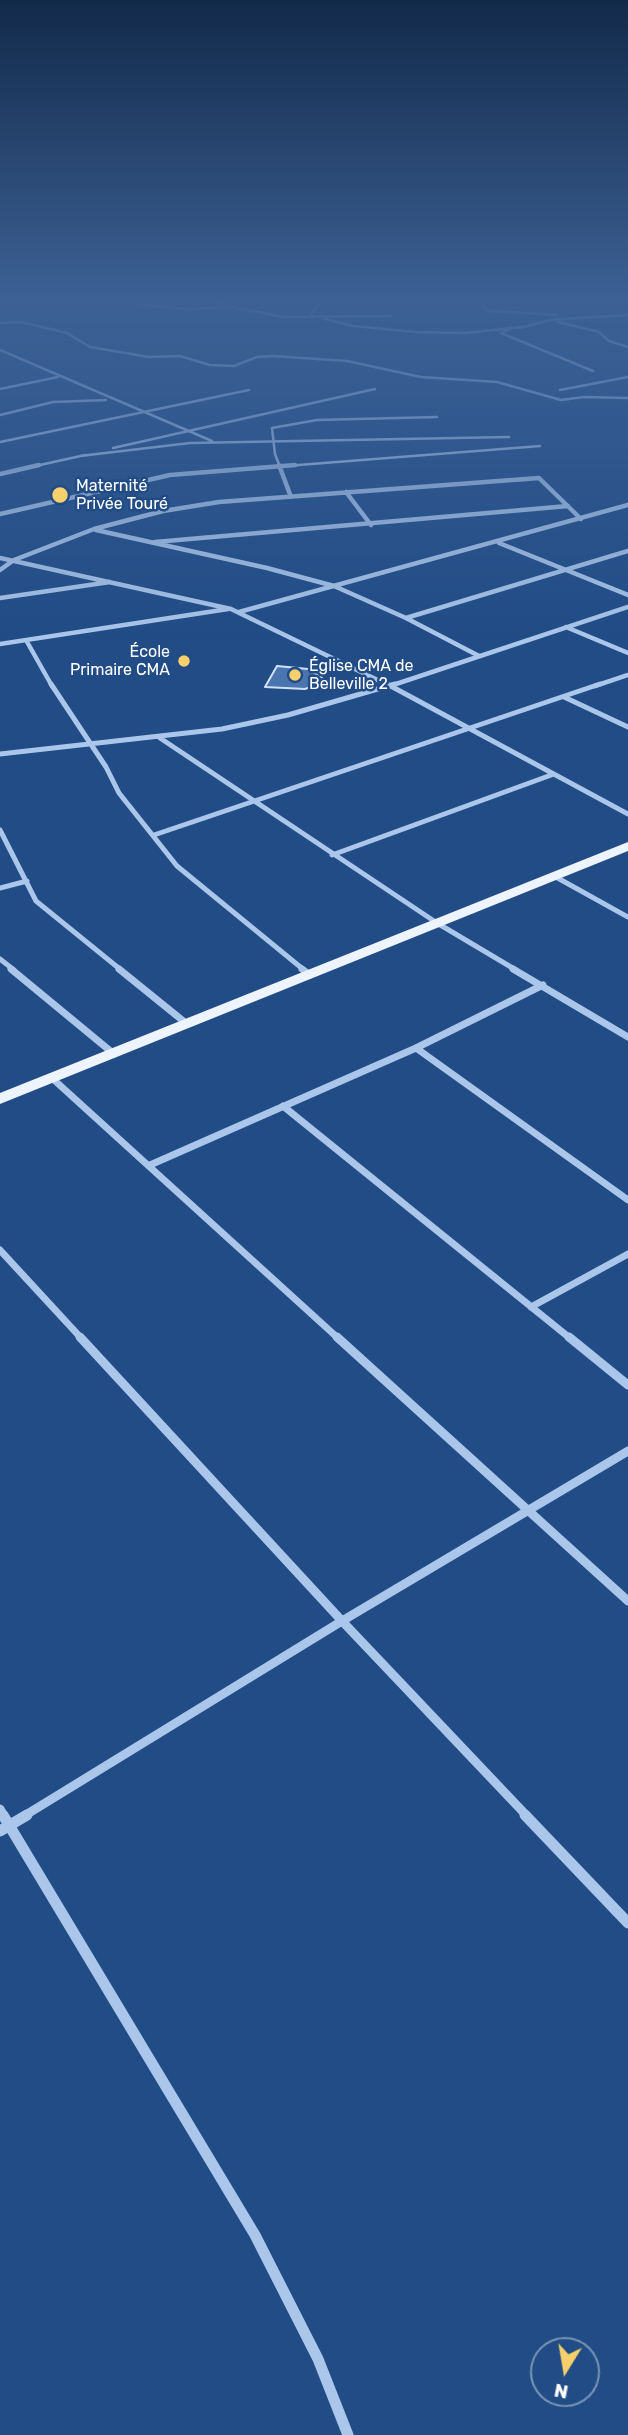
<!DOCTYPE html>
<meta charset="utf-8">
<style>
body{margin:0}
#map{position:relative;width:628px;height:2435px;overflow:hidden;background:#214c86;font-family:Rubik,sans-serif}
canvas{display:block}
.north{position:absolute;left:530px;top:2337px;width:70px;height:70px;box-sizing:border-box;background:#214c86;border:2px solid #7a94b6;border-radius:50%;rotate:191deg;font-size:19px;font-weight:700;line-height:28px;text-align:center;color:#fff}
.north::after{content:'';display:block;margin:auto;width:24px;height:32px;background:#f6d06c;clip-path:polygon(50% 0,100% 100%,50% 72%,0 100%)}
</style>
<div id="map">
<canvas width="628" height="2435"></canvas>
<div class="north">N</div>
</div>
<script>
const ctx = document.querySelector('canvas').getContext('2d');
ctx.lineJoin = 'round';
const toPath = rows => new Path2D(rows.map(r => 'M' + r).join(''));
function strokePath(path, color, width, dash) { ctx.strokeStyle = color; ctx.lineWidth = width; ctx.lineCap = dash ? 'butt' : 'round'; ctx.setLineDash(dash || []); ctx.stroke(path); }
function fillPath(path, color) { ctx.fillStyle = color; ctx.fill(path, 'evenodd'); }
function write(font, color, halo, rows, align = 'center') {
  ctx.font = font + ' Rubik,sans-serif'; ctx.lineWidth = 5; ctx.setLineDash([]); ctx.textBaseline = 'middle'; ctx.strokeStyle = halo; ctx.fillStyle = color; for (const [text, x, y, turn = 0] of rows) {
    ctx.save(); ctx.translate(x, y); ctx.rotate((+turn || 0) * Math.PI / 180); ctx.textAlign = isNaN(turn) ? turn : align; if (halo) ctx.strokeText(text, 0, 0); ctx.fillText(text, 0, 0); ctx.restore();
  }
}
strokePath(toPath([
 [0,323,21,322,67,333,90,347,149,357,180,356,210,365,234,366,257,357,273,356,347,361,421,377,497,382,561,400,584,397,628,398]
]), '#9ec1eb', 2.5);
const building = toPath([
 [277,666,308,669,327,681,305,689,265,687,277,666]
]);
fillPath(building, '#4a75ae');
strokePath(building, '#cfe1f7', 2);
strokePath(toPath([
 [117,297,143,305,188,309,232,307,284,317,391,316],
 [199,297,229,304],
 [481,297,484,308,490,311,557,315],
 [313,317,310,315,318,305,331,297],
 [325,319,353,326,415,332,466,333,522,327],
 [558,322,599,332,609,341,628,347],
 [520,328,550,320,628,315],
 [508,330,501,333,593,371],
 [0,350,212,441],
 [0,389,58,377],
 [560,390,628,377],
 [0,415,53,402,106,400],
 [0,442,249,390],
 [113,448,375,389],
 [80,456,190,443,509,437],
 [31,467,85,455],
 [273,467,540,446],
 [280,467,275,454,272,428,317,420,437,417]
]), '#aac6ea', 2.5);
strokePath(toPath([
 [279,465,291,497],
 [0,474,39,465],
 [346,492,371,525],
 [0,514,170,475,295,465],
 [96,530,267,568,334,586,406,618,479,656],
 [155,542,568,506],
 [499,543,628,595],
 [0,558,231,609,390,686],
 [0,570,14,560,94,529,163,511,219,502,539,478,581,519],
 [0,598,110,582],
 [239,612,628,505],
 [406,618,628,551],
 [566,627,628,653],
 [26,640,52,686],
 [0,644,228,609],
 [390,686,628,607],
 [595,686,628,675]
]), '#aac6ea', 4.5);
strokePath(toPath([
 [51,684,106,767,119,793,177,866,304,970],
 [387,684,628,814],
 [564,697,628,727],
 [160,738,437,923,516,970],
 [0,754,222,729,288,715,395,684],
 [0,830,36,901,121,970],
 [154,835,600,684],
 [332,855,554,774],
 [554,876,628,917],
 [0,888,27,881],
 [0,959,14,970]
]), '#aac6ea', 5);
strokePath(toPath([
 [11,969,114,1054],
 [119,969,187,1024],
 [302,969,310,975],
 [513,969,628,1037],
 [416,1048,628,1200],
 [53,1079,339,1339],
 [283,1106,571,1339],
 [150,1165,416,1048,543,985],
 [0,1250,82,1339],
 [531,1307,628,1254]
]), '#aac6ea', 7);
strokePath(toPath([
 [80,1337,342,1621,527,1816],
 [337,1337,628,1601],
 [569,1337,628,1385],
 [0,1809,4,1816],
 [24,1816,342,1621,628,1451]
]), '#aac6ea', 9);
strokePath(toPath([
 [3,1815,255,2235,318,2359,348,2435],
 [525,1815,628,1923],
 [0,1831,27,1815]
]), '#aac6ea', 11);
fillPath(toPath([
 [628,842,628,851,0,1104,0,1093,628,842]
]), '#eef4fe');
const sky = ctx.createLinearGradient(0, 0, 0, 638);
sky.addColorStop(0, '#122a4a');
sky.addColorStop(0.47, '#3d6195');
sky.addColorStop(1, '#3d619500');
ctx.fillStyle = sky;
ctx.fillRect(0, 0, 628, 638);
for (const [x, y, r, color] of [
 [60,495,9,"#f6d06c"],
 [184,661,7,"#f6d06c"],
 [295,675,7,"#f6d06c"]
]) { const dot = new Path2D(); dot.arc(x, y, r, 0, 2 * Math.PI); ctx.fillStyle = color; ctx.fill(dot); strokePath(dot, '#214c86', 2.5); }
write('16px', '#fff', '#214c86', [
 ["Maternité",76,486],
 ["Privée Touré",76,504],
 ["École",170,652,"right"],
 ["Primaire CMA",170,670,"right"],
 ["Église CMA de",309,666],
 ["Belleville 2",309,684]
], 'left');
</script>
